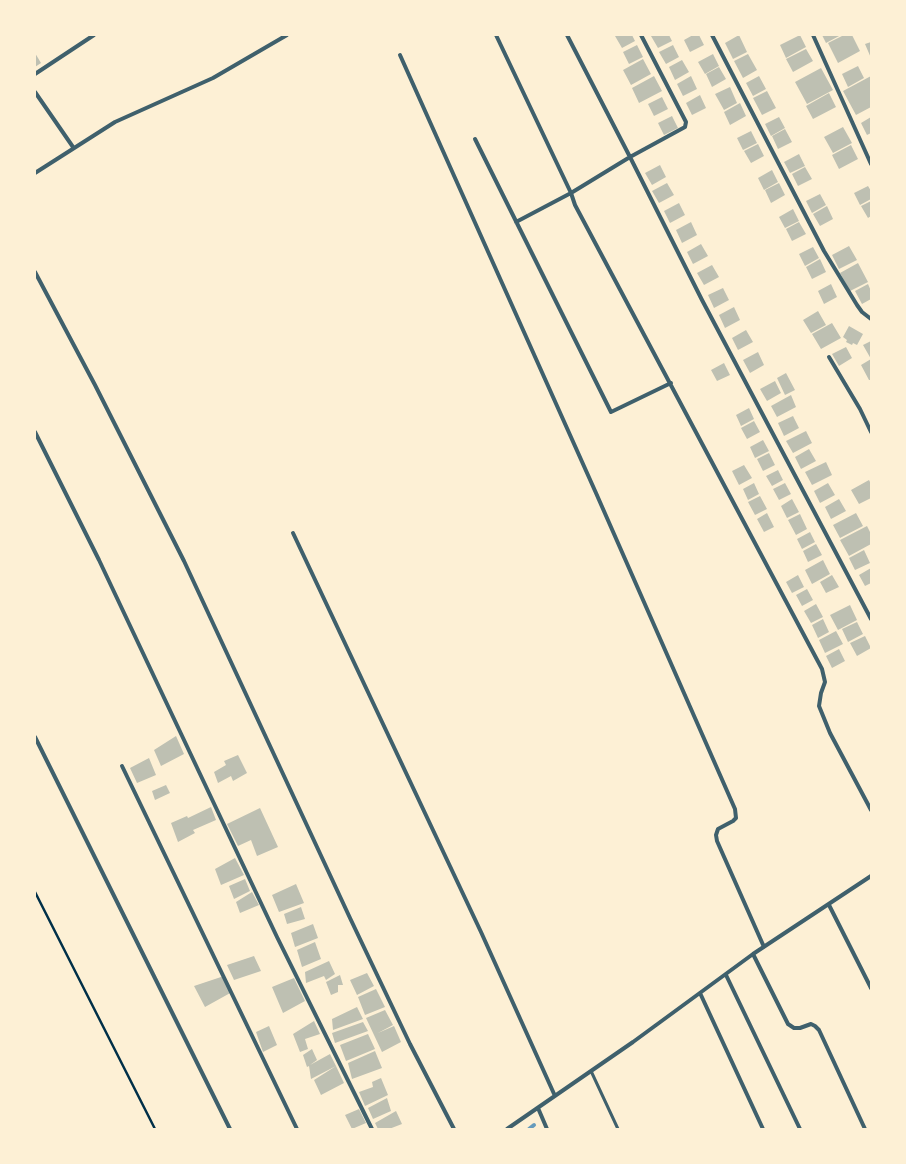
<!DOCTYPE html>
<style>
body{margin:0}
#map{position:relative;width:906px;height:1164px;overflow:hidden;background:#fdf0d5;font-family:"Varela Round",sans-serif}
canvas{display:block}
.frame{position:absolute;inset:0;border:36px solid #fdf0d5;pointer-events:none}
</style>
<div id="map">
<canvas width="906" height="1164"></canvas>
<div class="frame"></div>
</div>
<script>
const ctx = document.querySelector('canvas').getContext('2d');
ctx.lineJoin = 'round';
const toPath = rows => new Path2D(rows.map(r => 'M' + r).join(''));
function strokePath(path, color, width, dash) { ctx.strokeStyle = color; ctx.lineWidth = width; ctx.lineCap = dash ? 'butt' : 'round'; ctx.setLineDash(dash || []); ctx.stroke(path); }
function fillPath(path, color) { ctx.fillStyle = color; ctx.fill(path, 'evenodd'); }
strokePath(toPath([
 [529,1129,534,1125]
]), '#669bbc', 4);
fillPath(toPath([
 [617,35,632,35,635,41,622,48,615,36],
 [653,35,669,35,672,41,658,48,651,36],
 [693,35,699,35,704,45,690,52,684,40],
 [739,35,747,52,733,59,725,43],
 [800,35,806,47,786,58,780,45],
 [822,35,841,35,826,43],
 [844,35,852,35,860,51,838,63,828,43],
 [871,42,871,58,865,44],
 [637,45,643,57,629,64,623,52],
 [673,45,679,57,666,64,659,52],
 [806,49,813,61,793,72,786,59],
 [35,53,41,63,35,67],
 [713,54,719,66,705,74,698,62],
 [748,54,757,70,743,78,734,61],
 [643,59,651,74,631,85,623,70],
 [682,60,689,72,675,80,669,67],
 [858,66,864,78,848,87,842,74],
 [719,67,726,79,712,87,706,74],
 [821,68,833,90,807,104,795,82],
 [654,76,662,91,639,103,632,88],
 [691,76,697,89,683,96,677,84],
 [759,76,766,89,753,96,746,83],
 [871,76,871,107,856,115,843,91],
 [730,87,737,103,724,110,715,94],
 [767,91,776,108,762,115,753,98],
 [829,93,836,107,813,119,806,106],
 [700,95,706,108,692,115,686,103],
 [662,97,668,109,654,116,648,104],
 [740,103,746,116,730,125,724,112],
 [672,116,678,128,664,135,658,123],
 [779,117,785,128,771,136,765,124],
 [871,117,871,133,867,135,861,123],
 [843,127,852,143,833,153,824,137],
 [785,129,792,142,778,149,772,136],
 [751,131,757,143,743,150,737,138],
 [758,144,764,156,751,163,744,151],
 [851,145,858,159,839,169,832,155],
 [799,154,805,166,790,173,784,162],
 [660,165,666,177,652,185,645,173],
 [805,167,812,179,798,186,792,174],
 [772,170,778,182,764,190,758,178],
 [667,183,674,195,659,203,652,191],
 [779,183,785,195,771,203,765,190],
 [868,186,871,191,871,199,860,205,854,193],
 [820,194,826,205,812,213,806,201],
 [871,201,871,216,868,218,861,206],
 [679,203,685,215,670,223,664,211],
 [827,206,833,219,820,226,813,214],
 [793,209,799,221,785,228,779,217],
 [691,222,697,235,682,243,676,230],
 [799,222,806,234,792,241,786,229],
 [701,244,708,256,693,264,687,252],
 [849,246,857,260,839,269,832,255],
 [813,247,819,258,805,266,799,254],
 [820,259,826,272,812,279,806,267],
 [858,263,868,282,850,291,840,273],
 [712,265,719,277,704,285,697,273],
 [831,284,837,297,824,304,818,291],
 [868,284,871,291,871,299,862,304,855,291],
 [723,288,729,300,714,308,708,295],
 [734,307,740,320,725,328,719,315],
 [818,311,826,325,811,333,803,320],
 [832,323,841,338,821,349,812,334],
 [849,326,863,334,857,345,853,343,852,345,846,342,847,340,843,337],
 [746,330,753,342,738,350,732,338],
 [871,341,871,359,863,345],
 [846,347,852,358,839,366,832,354],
 [758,352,764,365,750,373,743,360],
 [871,359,871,380,869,380,861,365],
 [724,363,730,375,717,381,711,370],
 [786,373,795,390,785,395,777,378],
 [775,381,781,393,767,401,760,389],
 [791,395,796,407,777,417,771,406],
 [749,408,754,419,741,426,736,415],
 [793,416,799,428,784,436,778,423],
 [754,421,760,432,747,439,741,428],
 [806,431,812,443,793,453,786,441],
 [763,440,769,451,755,458,750,447],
 [809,449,816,461,801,469,795,457],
 [769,453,775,465,763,471,757,459],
 [826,462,832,475,812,485,805,472],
 [744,465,752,478,739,485,732,471],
 [778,470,783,480,772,486,766,476],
 [869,480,871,484,871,498,859,504,851,490],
 [754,483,759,494,748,500,743,489],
 [785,483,791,494,779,500,773,489],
 [828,483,835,495,820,503,814,491],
 [760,496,767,509,755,515,748,502],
 [792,499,799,512,787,518,781,506],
 [839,499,846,511,831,519,825,507],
 [767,513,774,527,764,532,757,519],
 [856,513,863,526,840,538,833,525],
 [800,514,807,529,796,535,788,520],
 [867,526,871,534,871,544,849,556,840,540],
 [810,532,815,542,802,549,797,539],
 [816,544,822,555,808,562,803,551],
 [864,550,870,563,855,570,849,558],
 [823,560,830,574,812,584,805,570],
 [871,568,871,583,865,586,859,575],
 [798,575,804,587,792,593,786,582],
 [832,575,839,587,826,593,820,582],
 [807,589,813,600,802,606,796,595],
 [816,604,823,617,811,623,804,611],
 [850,605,857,620,838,630,830,615],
 [823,619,829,632,818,638,812,625],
 [857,622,863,634,848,642,842,629],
 [836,631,843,644,825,653,819,640],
 [865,636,871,648,857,656,850,643],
 [839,649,845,661,832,668,826,656],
 [176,736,184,754,161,766,154,750],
 [238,755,247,773,233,781,231,776,218,783,214,772,226,765,224,761],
 [149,758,156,775,137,783,130,768],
 [166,785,170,793,155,800,152,791],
 [211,807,216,820,193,830,195,833,178,842,171,823,187,816,188,818],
 [260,808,278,847,257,856,251,840,238,846,227,824],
 [235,858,244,875,221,885,215,869],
 [245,879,250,891,234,899,229,886],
 [296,884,304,903,279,912,272,895],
 [252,892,259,905,240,913,236,902],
 [301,907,305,919,287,924,284,914],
 [313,924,318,938,295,947,291,933],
 [315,942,321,959,302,967,297,950],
 [254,956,261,971,234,980,227,965],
 [329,961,335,974,326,980,324,976,306,983,305,972],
 [367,973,374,986,357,995,350,980],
 [340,975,343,985,338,985,338,992,331,995,326,982],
 [224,976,232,992,205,1007,194,986],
 [294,978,305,1001,283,1013,272,987],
 [376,989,385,1007,365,1015,358,997],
 [357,1007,363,1019,333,1030,332,1019],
 [385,1010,393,1025,378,1033,394,1026,401,1042,382,1052,366,1018],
 [314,1021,320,1034,305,1039,308,1049,300,1052,293,1034],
 [363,1022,368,1031,335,1043,332,1033],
 [269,1026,277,1045,263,1052,256,1032],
 [368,1034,375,1049,346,1061,340,1045],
 [312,1049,317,1060,310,1065,330,1054,336,1066,344,1083,321,1095,314,1080,336,1066,311,1079,309,1066,307,1067,303,1055],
 [375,1051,382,1068,352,1079,348,1063],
 [381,1078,388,1095,365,1106,359,1092,373,1087,372,1082],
 [387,1098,391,1111,373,1119,368,1108],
 [359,1109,366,1123,352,1129,345,1115],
 [396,1111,402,1124,389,1129,378,1129,375,1123]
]), '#bec0b2');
strokePath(toPath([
 [35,892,155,1129]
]), '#003049', 2.5);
strokePath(toPath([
 [591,1071,618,1129]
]), '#3f606c', 3);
strokePath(toPath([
 [496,35,571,193,575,205,822,669,825,682,821,693,819,706,830,733,871,810],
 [641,35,686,122,685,127,630,157,702,300,871,619],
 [712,35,824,251,857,305,862,312,871,319],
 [813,35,871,164],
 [400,55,596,493,735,809,736,818,733,821,718,829,716,835,717,841,764,947],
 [35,74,94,35],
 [35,92,73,147],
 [475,139,611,412,671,383],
 [35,173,115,122,213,78,287,35],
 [516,222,571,193,630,157,567,35],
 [35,272,95,385,184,561,350,918,410,1044,454,1129],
 [829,357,860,409,871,432],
 [35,432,99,560,277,937,372,1129],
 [293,533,481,932,555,1096],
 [35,737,230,1129],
 [122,766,297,1129],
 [829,905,871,988],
 [753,954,788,1024,794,1028,800,1028,811,1024,815,1026,819,1030,865,1129],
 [726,975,800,1129],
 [700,993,763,1129],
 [538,1108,547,1129],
 [507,1129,633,1042,753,954,871,876]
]), '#3f606c', 4);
</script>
